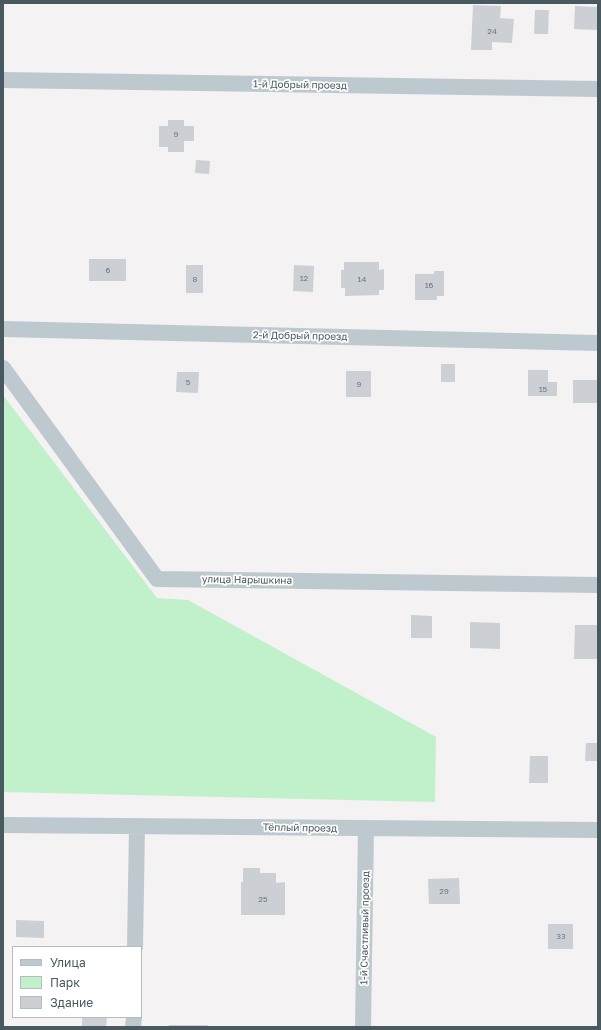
<!DOCTYPE html>
<meta charset="utf-8">
<style>
body{margin:0}
#map{position:relative;width:601px;height:1030px;overflow:hidden;background:#f4f2f2;font-family:"Golos Text",sans-serif}
canvas{display:block}
.frame{position:absolute;inset:0;border:4px solid #495960;pointer-events:none}
.legend{position:absolute;left:12px;top:946px;width:130px;height:72px;box-sizing:border-box;background:#fff;border:1px solid #b6bdbf;margin:0;padding:5px 7px;list-style:none;font-size:12px;color:#495960}
.legend li{display:flex;align-items:center;gap:8px;height:20px}
.legend b{width:20px;border:1px solid #b6bdbf}
</style>
<div id="map">
<canvas width="601" height="1030"></canvas>
<div class="frame"></div>
<ul class="legend">
<li><b style="height:5px;background:#bdc9ce"></b>Улица</li>
<li><b style="height:11px;background:#c1f1ca"></b>Парк</li>
<li><b style="height:11px;background:#ccd0d4"></b>Здание</li>
</ul>
</div>
<script>
const ctx = document.querySelector('canvas').getContext('2d');
ctx.lineJoin = 'round';
function fillPath(path, color) { ctx.fillStyle = color; ctx.fill(path, 'evenodd'); }
const toPath = rows => new Path2D(rows.map(r => 'M' + r).join(''));
function strokePath(path, color, width, dash) { ctx.strokeStyle = color; ctx.lineWidth = width; ctx.lineCap = dash ? 'butt' : 'round'; ctx.setLineDash(dash || []); ctx.stroke(path); }
function write(font, color, halo, rows, align = 'center') {
  ctx.font = font + ' "Golos Text",sans-serif'; ctx.lineWidth = 3.5; ctx.setLineDash([]); ctx.textBaseline = 'middle'; ctx.strokeStyle = halo; ctx.fillStyle = color; for (const [text, x, y, turn = 0] of rows) {
    ctx.save(); ctx.translate(x, y); ctx.rotate((+turn || 0) * Math.PI / 180); ctx.textAlign = isNaN(turn) ? turn : align; if (halo) ctx.strokeText(text, 0, 0); ctx.fillText(text, 0, 0); ctx.restore();
  }
}
fillPath(toPath([
 [3,395,157,598,188,600,436,737,435,802,3,792]
]), '#c1f1ca');
fillPath(toPath([
 [473,5,501,6,500,18,514,19,512,43,492,42,492,50,471,50],
 [575,6,598,7,598,30,574,29],
 [535,10,549,10,548,34,534,34],
 [168,120,184,120,184,126,194,126,194,141,184,141,184,152,168,152,168,147,159,147,159,126,168,126],
 [196,160,210,161,209,174,195,173],
 [89,259,126,259,126,281,89,281],
 [344,262,379,262,379,270,384,269,384,290,379,290,379,295,345,296,345,288,341,288,341,270,344,270],
 [186,265,203,265,203,293,186,293],
 [294,265,314,266,313,292,293,291],
 [434,271,444,271,444,296,437,296,437,300,415,300,415,274,434,274],
 [441,364,455,364,455,382,441,382],
 [528,370,548,370,548,382,557,382,557,396,528,396],
 [346,371,371,371,371,397,346,397],
 [177,372,199,372,198,393,176,392],
 [573,380,598,380,598,403,573,403],
 [411,615,432,616,432,638,411,638],
 [470,622,500,623,500,649,470,648],
 [575,625,598,625,598,659,574,659],
 [586,743,598,743,598,761,585,761],
 [530,756,548,756,548,783,529,783],
 [243,868,260,868,260,873,276,873,276,883,285,882,285,915,241,915,241,882,243,882],
 [459,878,460,904,429,904,428,879],
 [16,920,44,921,44,938,16,937],
 [548,924,573,924,573,949,548,949],
 [82,1017,107,1018,106,1027,82,1027],
 [169,1025,208,1025,208,1027,169,1027]
]), '#ccd0d4');
strokePath(toPath([
 [3,80,598,89],
 [3,329,598,343],
 [3,368,157,579,598,585],
 [3,825,598,830],
 [135,947,137,826],
 [133,1027,134,1017],
 [363,1027,366,828]
]), '#bdc9ce', 16);
write('8px', '#6a777d', null, [
 ["24",492,31],
 ["9",176,134],
 ["6",108,270],
 ["12",304,278],
 ["8",195,279],
 ["14",362,279],
 ["16",429,285],
 ["5",188,382],
 ["9",359,384],
 ["15",543,389],
 ["29",444,891],
 ["25",263,899],
 ["33",561,936]
]);
write('10px', '#495960', '#fff', [
 ["1-й Добрый проезд",300,85,1],
 ["2-й Добрый проезд",300,336,1],
 ["улица Нарышкина",247,580,1],
 ["Тёплый проезд",300,828,1],
 ["1-й Счастливый проезд",365,928,-89]
]);
</script>
